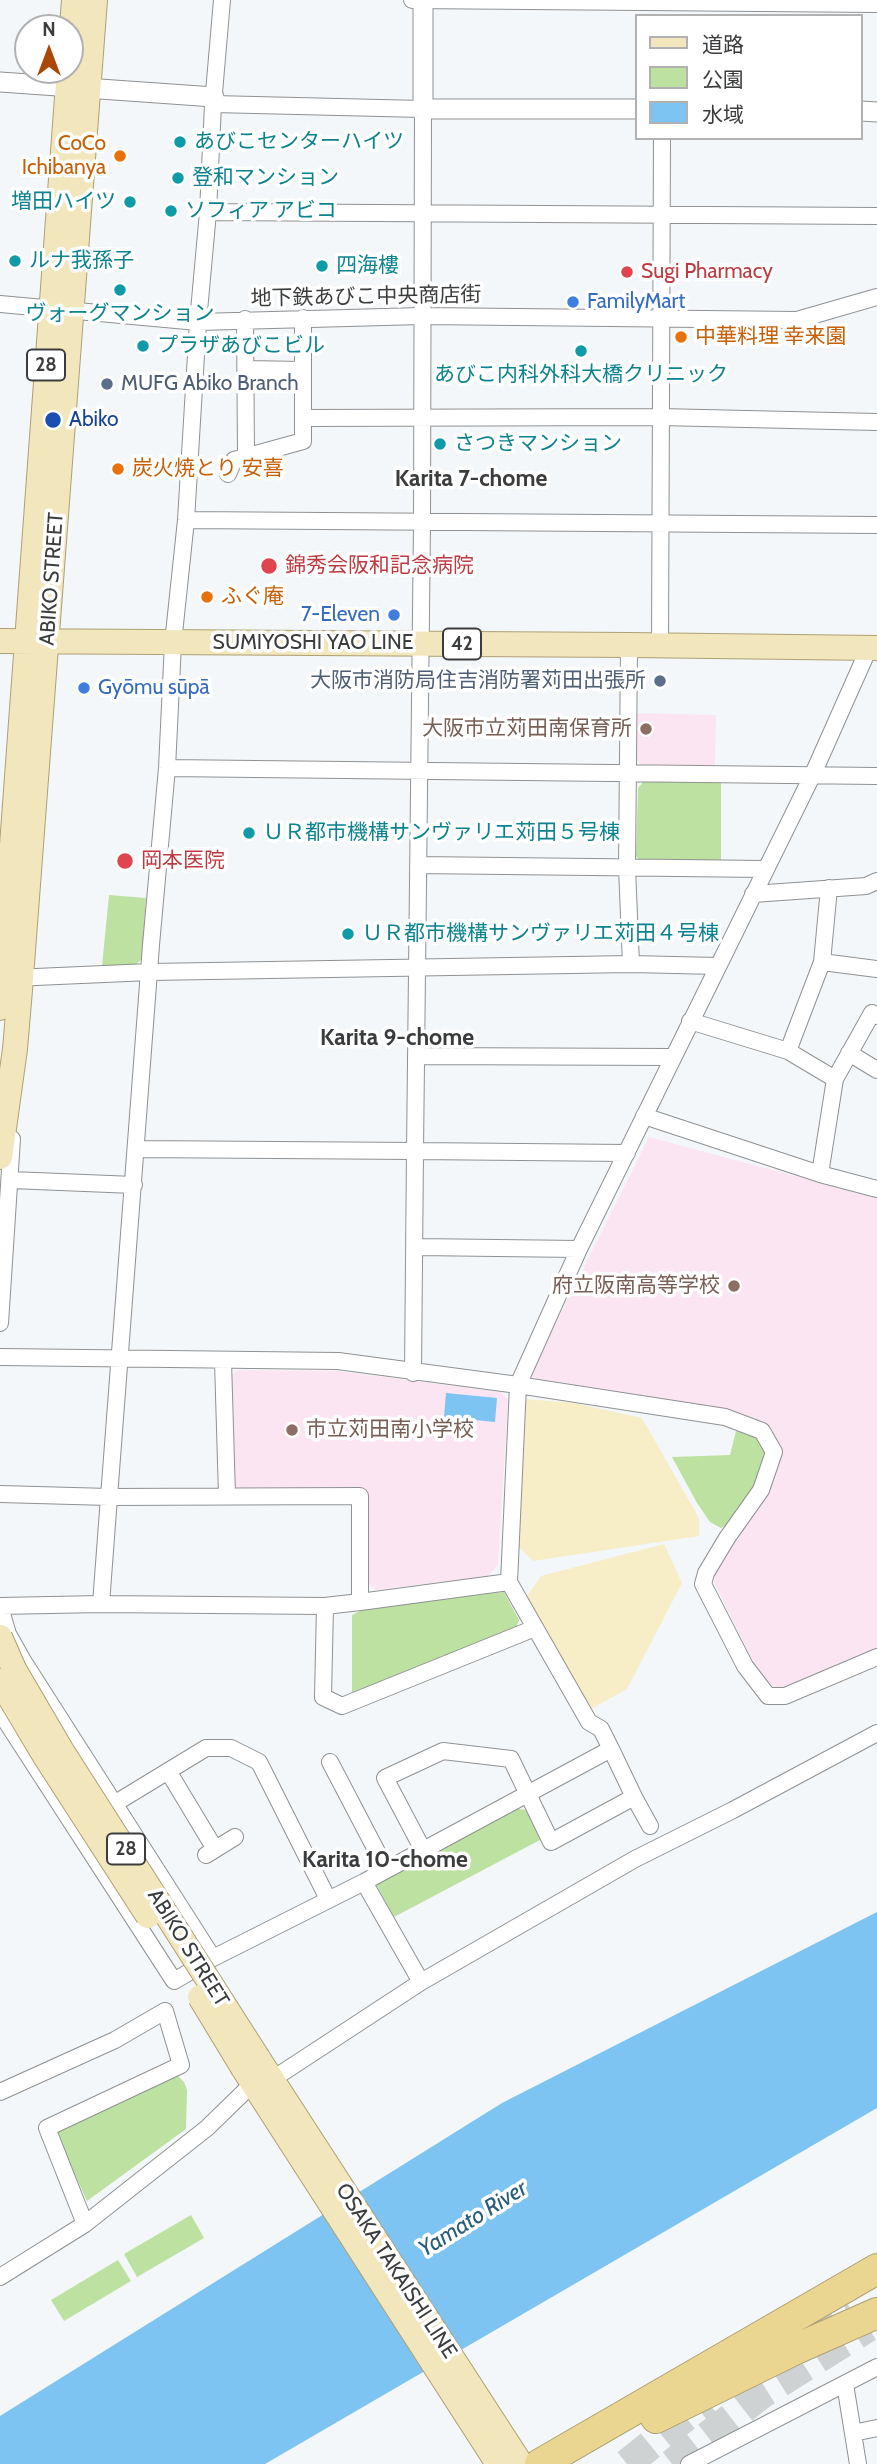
<!DOCTYPE html>
<meta charset="utf-8">
<style>
body{margin:0}
#map{position:relative;width:877px;height:2464px;overflow:hidden;background:#f4f7f9;font-family:Cabin,"Noto Sans JP",sans-serif}
canvas{display:block}
.legend{position:absolute;left:635px;top:14px;width:228px;height:126px;box-sizing:border-box;background:#fff;border:2px solid #b1b1b1;margin:0;padding:9px 12px;list-style:none;font-size:21px;color:#3b3c3d}
.legend li{display:flex;align-items:center;gap:14px;height:35px}
.legend b{width:35px;border:2px solid #b1b1b1}
.north{position:absolute;left:14px;top:14px;width:70px;height:70px;box-sizing:border-box;background:#fff;border:2px solid #b1b1b1;border-radius:50%;rotate:0deg;font-size:19px;font-weight:700;line-height:28px;text-align:center;color:#3b3c3d}
.north::after{content:'';display:block;margin:auto;width:24px;height:32px;background:#aa4907;clip-path:polygon(50% 0,100% 100%,50% 72%,0 100%)}
</style>
<div id="map">
<canvas width="877" height="2464"></canvas>
<ul class="legend">
<li><b style="height:9px;background:#f2e6bd"></b>道路</li>
<li><b style="height:19px;background:#bde1a0"></b>公園</li>
<li><b style="height:19px;background:#7dc4f2"></b>水域</li>
</ul>
<div class="north">N</div>
</div>
<script>
const ctx = document.querySelector('canvas').getContext('2d');
ctx.lineJoin = 'round';
function fillPath(path, color) { ctx.fillStyle = color; ctx.fill(path, 'evenodd'); }
const toPath = rows => new Path2D(rows.map(r => 'M' + r).join(''));
function strokePath(path, color, width, dash) { ctx.strokeStyle = color; ctx.lineWidth = width; ctx.lineCap = dash ? 'butt' : 'round'; ctx.setLineDash(dash || []); ctx.stroke(path); }
function write(font, color, halo, rows, align = 'center') {
  ctx.font = font + ' Cabin,"Noto Sans JP",sans-serif'; ctx.lineWidth = 7; ctx.setLineDash([]); ctx.textBaseline = 'middle'; ctx.strokeStyle = halo; ctx.fillStyle = color; for (const [text, x, y, turn = 0] of rows) {
    ctx.save(); ctx.translate(x, y); ctx.rotate((+turn || 0) * Math.PI / 180); ctx.textAlign = isNaN(turn) ? turn : align; if (halo) ctx.strokeText(text, 0, 0); ctx.fillText(text, 0, 0); ctx.restore();
  }
}
fillPath(toPath([
 [635,713,716,715,715,766,641,765,635,757],
 [649,1137,877,1198,877,1650,785,1690,768,1685,761,1678,714,1582,716,1566,768,1429,733,1410,529,1377],
 [238,1370,338,1371,500,1392,508,1399,498,1565,488,1576,376,1590,368,1584,367,1490,240,1489,231,1483,231,1375]
]), '#fbe5f3');
fillPath(toPath([
 [644,781,721,781,721,862,640,862,636,856,638,788],
 [109,895,146,898,142,959,134,966,102,966],
 [737,1427,756,1434,765,1447,766,1457,755,1486,735,1521,721,1528,710,1522,697,1503,672,1457,730,1455],
 [504,1592,519,1620,516,1628,352,1693,352,1615,366,1608],
 [510,1808,527,1810,540,1840,394,1917,377,1886,380,1880],
 [176,2074,184,2082,187,2090,186,2129,87,2201,55,2132],
 [191,2215,204,2238,137,2277,124,2254],
 [118,2260,131,2281,64,2321,51,2300]
]), '#bde1a0');
fillPath(toPath([
 [525,1399,574,1403,642,1418,699,1518,699,1536,533,1561,519,1547],
 [664,1544,682,1583,627,1689,591,1709,527,1596,541,1576]
]), '#f7edc7');
fillPath(toPath([
 [446,1393,497,1398,495,1422,444,1417],
 [877,1912,877,2108,265,2464,0,2464,0,2416,502,2103]
]), '#7dc4f2');
strokePath(toPath([
 [768,2354,792,2336,847,2303],
 [627,2464,706,2400],
 [672,2464,763,2393,868,2327]
]), '#cfd2d3', 30, [30, 15]);
const minor = toPath([
 [412,0,877,4],
 [208,212,877,216],
 [0,304,198,322,422,316,797,320,877,297],
 [245,319,246,455],
 [247,369,303,370],
 [303,418,660,417,877,422],
 [228,474,234,460,303,441,303,318],
 [186,520,877,525],
 [629,645,627,868,631,964],
 [660,646,662,138],
 [167,768,877,776],
 [418,865,765,869],
 [753,894,866,886,877,881],
 [822,962,877,969],
 [13,978,150,972,631,964,717,966],
 [690,1021,788,1051,835,1079,820,1174],
 [788,1051,822,962,829,888],
 [849,1053,877,1070],
 [416,1056,673,1057],
 [835,1079,872,1013,877,1016],
 [644,1116,820,1174,877,1189],
 [137,1149,415,1151,422,523,423,109,213,104],
 [11,1180,134,1185],
 [416,1247,579,1249],
 [0,1323,12,1139],
 [0,1357,338,1361,518,1385,725,1417,762,1431,774,1452,761,1490,727,1538,706,1573,703,1584,745,1666,768,1696,785,1696,877,1657],
 [223,1361,227,1496],
 [413,1373,415,1151,627,1153],
 [0,1494,109,1497,151,945,167,768,173,643,186,520,198,322,208,212,213,104,222,0],
 [509,1582,518,1385,579,1249,813,774,869,648],
 [0,1606,101,1604,325,1606,360,1602],
 [325,1606,323,1697,342,1706,535,1628],
 [0,1607,8,1634,22,1659,213,1958],
 [0,1712,174,1981,213,1958,364,1882,611,1749,601,1729,589,1722,509,1582,360,1602,360,1496,109,1497,101,1604],
 [330,1762,386,1869],
 [168,1771,215,1849],
 [634,1797,650,1826],
 [114,1804,206,1748,231,1748,259,1762,328,1899],
 [423,1850,385,1778,443,1751,511,1759,551,1842,634,1797,611,1749],
 [206,1855,235,1837],
 [364,1882,421,1982],
 [0,2092,115,2040,165,2011,181,2065,47,2128,85,2224],
 [0,2277,85,2224,207,2128,246,2090,282,2073,421,1982,635,1859,733,1810,877,1733],
 [845,2384,858,2464],
 [853,2433,877,2428],
 [689,2464,877,2367]
]);
const tertiary = toPath([
 [423,0,423,109,637,109],
 [0,82,214,97],
 [861,111,877,112]
]);
const primary = toPath([
 [70,52,74,0],
 [0,641,629,645,877,648],
 [0,1008,69,70],
 [0,1157,15,1049,20,990,95,0],
 [258,2058,521,2464],
 [243,2068,498,2464]
]);
const motorway = toPath([
 [656,2418,798,2348,877,2313],
 [540,2464,877,2269]
]);
strokePath(minor, '#8f9193', 18);
strokePath(tertiary, '#8f9193', 21);
strokePath(primary, '#ada074', 26);
strokePath(motorway, '#ada074', 32);
strokePath(minor, '#fff', 16);
strokePath(tertiary, '#fff', 19);
strokePath(primary, '#f2e6bd', 24);
strokePath(motorway, '#ead691', 30);
const primaryBridge = toPath([
 [0,1637,14,1669,62,1751,258,2058],
 [0,1681,46,1758,148,1916],
 [200,1997,243,2068]
]);
strokePath(primaryBridge, '#ada074', 26, []);
strokePath(primaryBridge, '#f2e6bd', 24);
for (const [x, y, r, color] of [
 [180,142,7,"#0f9aa8"],
 [120,156,7,"#e8710a"],
 [178,178,7,"#0f9aa8"],
 [130,202,7,"#0f9aa8"],
 [171,211,7,"#0f9aa8"],
 [15,261,7,"#0f9aa8"],
 [322,266,7,"#0f9aa8"],
 [627,272,7,"#e0444e"],
 [120,290,7,"#0f9aa8"],
 [573,302,7,"#3f7fe0"],
 [681,337,7,"#e8710a"],
 [143,346,7,"#0f9aa8"],
 [581,351,7,"#0f9aa8"],
 [107,384,7,"#5c6f8a"],
 [53,420,9,"#1a4fb4"],
 [440,444,7,"#0f9aa8"],
 [118,469,7,"#e8710a"],
 [269,566,9,"#e0444e"],
 [207,597,7,"#e8710a"],
 [394,615,7,"#3f7fe0"],
 [660,681,7,"#5c6f8a"],
 [84,688,7,"#3f7fe0"],
 [646,729,7,"#8d6e63"],
 [249,833,7,"#0f9aa8"],
 [125,861,9,"#e0444e"],
 [348,934,7,"#0f9aa8"],
 [734,1286,7,"#8d6e63"],
 [292,1430,7,"#8d6e63"]
]) { const dot = new Path2D(); dot.arc(x, y, r, 0, 2 * Math.PI); ctx.fillStyle = color; ctx.fill(dot); strokePath(dot, '#fff', 2.5); }
for (const [x, y, w] of [
 [46,365,38],
 [462,644,38],
 [126,1849,38]
]) { const box = new Path2D(); box.roundRect(x - w / 2, y - 15.5, w, 31, 5); ctx.fillStyle = '#fff'; ctx.fill(box); strokePath(box, '#3b3c3d', 2); }
write('bold 19px', '#3b3c3d', null, [
 ["28",46,365],
 ["42",462,644],
 ["28",126,1849]
]);
write('21px', '#0d838f', '#fff', [
 ["あびこセンターハイツ",194,142],
 ["登和マンション",192,178],
 ["増田ハイツ",116,202,"right"],
 ["ソフィア アビコ",185,211],
 ["ルナ我孫子",29,261],
 ["四海樓",336,266],
 ["ヴォーグマンション",120,314,"center"],
 ["プラザあびこビル",157,346],
 ["あびこ内科外科大橋クリニック",581,375,"center"],
 ["さつきマンション",454,444],
 ["ＵＲ都市機構サンヴァリエ苅田５号棟",263,833],
 ["ＵＲ都市機構サンヴァリエ苅田４号棟",362,934]
], 'left');
write('21px', '#c56008', '#fff', [
 ["CoCo",106,144,"right"],
 ["Ichibanya",106,168,"right"],
 ["中華料理 幸来園",695,337],
 ["炭火焼とり 安喜",132,469],
 ["ふぐ庵",221,597]
], 'left');
write('21px', '#be3a42', '#fff', [
 ["Sugi Pharmacy",641,272],
 ["錦秀会阪和記念病院",285,566],
 ["岡本医院",141,861]
], 'left');
write('21px', '#3b3c3d', '#fff', [
 ["地下鉄あびこ中央商店街",366,297,-1],
 ["ABIKO STREET",52,579,-86],
 ["SUMIYOSHI YAO LINE",313,643],
 ["ABIKO STREET",188,1948,58],
 ["OSAKA TAKAISHI LINE",396,2271,57]
]);
write('21px', '#366cbe', '#fff', [
 ["FamilyMart",587,302],
 ["7-Eleven",380,615,"right"],
 ["Gyōmu sūpā",98,688]
], 'left');
write('21px', '#4e5e75', '#fff', [
 ["MUFG Abiko Branch",121,384],
 ["大阪市消防局住吉消防署苅田出張所",646,681,"right"]
], 'left');
write('21px', '#164399', '#fff', [
 ["Abiko",69,420]
], 'left');
write('21px', '#785e54', '#fff', [
 ["大阪市立苅田南保育所",632,729],
 ["府立阪南高等学校",720,1286],
 ["市立苅田南小学校",306,1430,"left"]
], 'right');
write('bold 23px', '#3b3c3d', '#fff', [
 ["Karita 7-chome",471,479],
 ["Karita 9-chome",397,1038],
 ["Karita 10-chome",385,1860]
]);
write('italic 23px', '#275c7b', '#fff', [
 ["Yamato River",473,2219,-32]
]);
</script>
